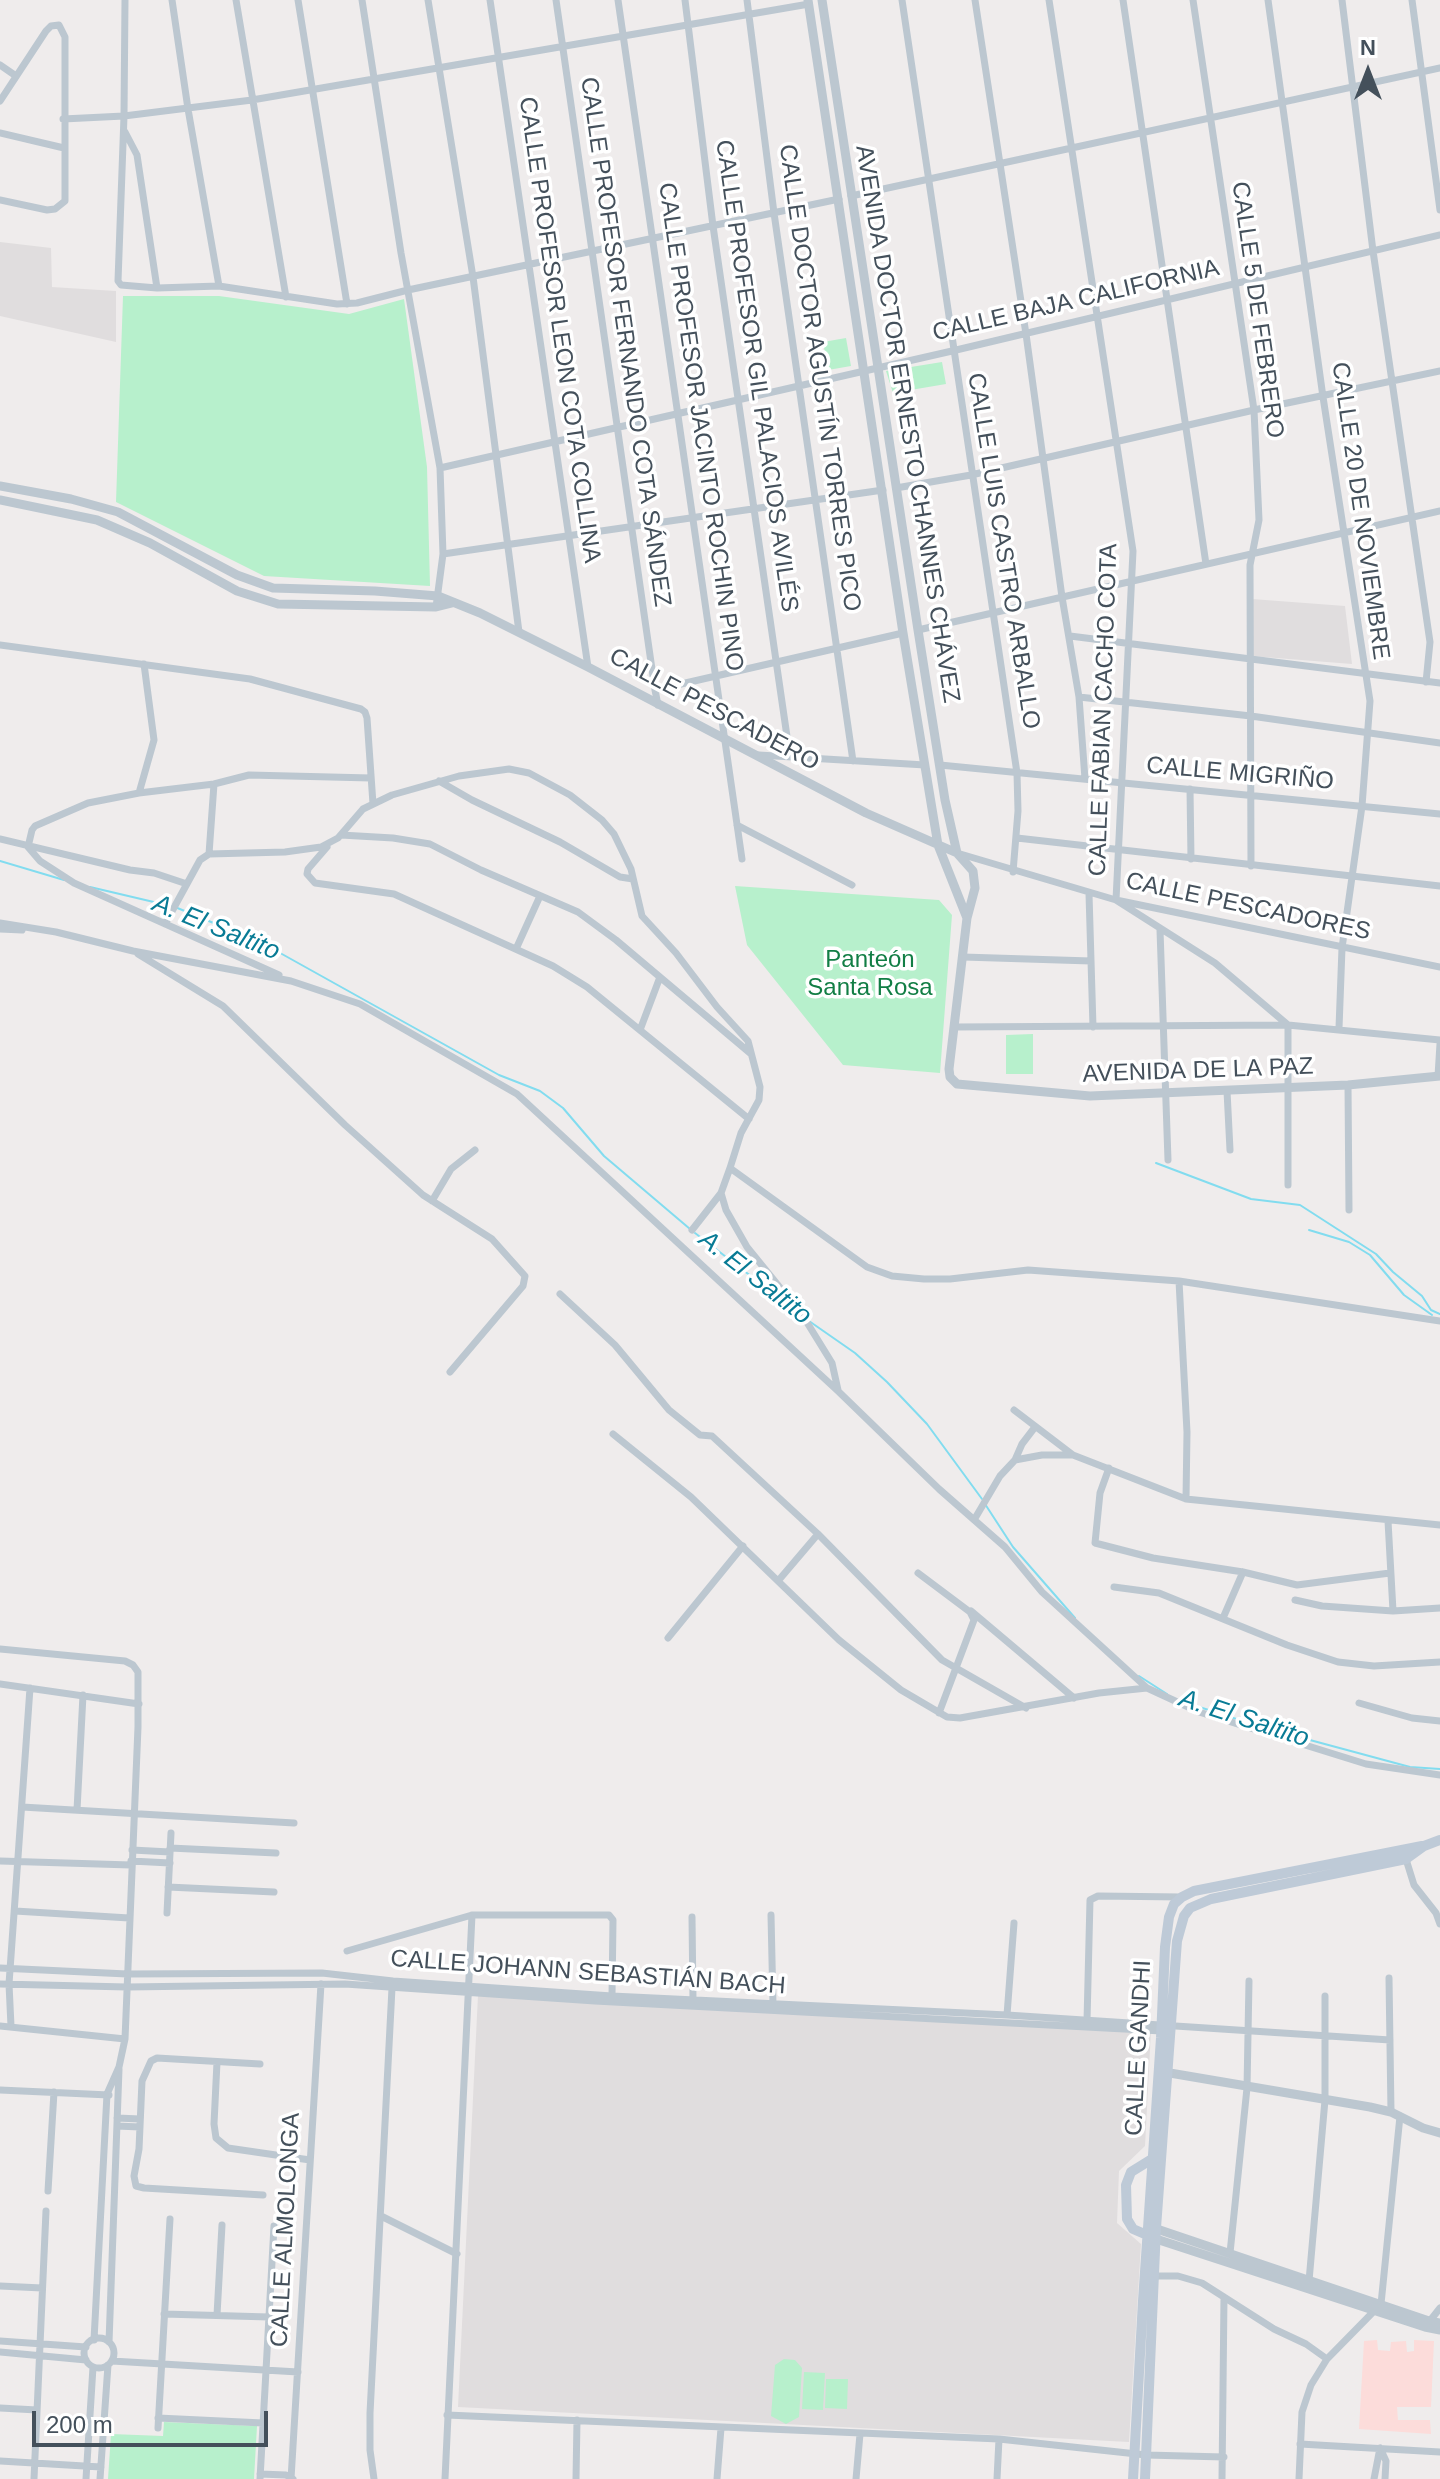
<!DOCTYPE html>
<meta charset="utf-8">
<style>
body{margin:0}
#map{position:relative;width:1440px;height:2479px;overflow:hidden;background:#efecec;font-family:Helvetica,sans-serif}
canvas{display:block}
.north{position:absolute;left:1328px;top:32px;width:80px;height:80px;-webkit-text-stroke:6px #fff;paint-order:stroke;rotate:0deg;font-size:22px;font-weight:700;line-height:32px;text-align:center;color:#44505b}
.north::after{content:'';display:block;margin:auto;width:28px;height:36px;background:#44505b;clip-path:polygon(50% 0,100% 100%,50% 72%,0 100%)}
.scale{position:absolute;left:32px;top:2411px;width:236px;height:36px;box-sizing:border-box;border:4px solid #44505b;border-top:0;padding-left:10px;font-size:24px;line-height:28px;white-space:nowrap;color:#44505b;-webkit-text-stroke:6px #fff;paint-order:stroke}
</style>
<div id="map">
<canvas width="1440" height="2479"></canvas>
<div class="north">N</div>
<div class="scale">200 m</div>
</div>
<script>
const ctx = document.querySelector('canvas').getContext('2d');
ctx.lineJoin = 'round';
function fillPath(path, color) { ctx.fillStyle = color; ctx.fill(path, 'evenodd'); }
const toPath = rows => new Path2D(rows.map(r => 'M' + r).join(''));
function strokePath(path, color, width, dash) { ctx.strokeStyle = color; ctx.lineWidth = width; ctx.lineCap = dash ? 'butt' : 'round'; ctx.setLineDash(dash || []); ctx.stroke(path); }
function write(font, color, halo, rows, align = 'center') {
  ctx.font = font + ' Helvetica,sans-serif'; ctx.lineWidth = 7; ctx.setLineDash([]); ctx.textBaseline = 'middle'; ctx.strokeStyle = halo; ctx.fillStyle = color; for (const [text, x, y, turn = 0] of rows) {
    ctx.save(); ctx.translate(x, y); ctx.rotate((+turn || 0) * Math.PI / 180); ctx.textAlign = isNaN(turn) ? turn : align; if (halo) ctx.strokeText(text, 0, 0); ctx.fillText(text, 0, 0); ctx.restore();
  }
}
fillPath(toPath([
 [0,242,51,248,52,287,116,291,116,342,0,316],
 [1252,599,1345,606,1352,664,1251,656],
 [478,1995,1151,2030,1145,2146,1119,2171,1117,2223,1141,2244,1129,2442,458,2407]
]), '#e0ddde');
fillPath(toPath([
 [1377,2340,1378,2350,1390,2351,1391,2342,1406,2341,1407,2352,1414,2351,1414,2340,1434,2341,1431,2407,1397,2407,1398,2420,1430,2420,1431,2434,1359,2429,1364,2341]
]), '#fcdcda');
fillPath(toPath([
 [123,296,219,296,349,314,404,299,427,467,430,586,264,576,116,502],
 [846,338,851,366,828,370,823,342],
 [942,362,946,384,893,393,886,371],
 [735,886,939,900,952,915,940,1073,843,1065,747,945],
 [1033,1034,1033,1074,1006,1074,1006,1035],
 [784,2359,795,2360,802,2368,799,2417,786,2424,771,2416,775,2365],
 [804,2372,825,2373,823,2410,802,2409],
 [826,2379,848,2379,847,2409,825,2408],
 [164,2422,257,2426,254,2479,108,2479,111,2434,163,2436]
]), '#b7f0cc');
strokePath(toPath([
 [0,861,64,880],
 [90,887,175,907,264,944,499,1075,540,1091,563,1108,604,1156,690,1229],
 [1156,1163,1251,1199,1300,1205,1376,1254,1393,1272,1422,1296,1431,1310,1440,1314],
 [1309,1230,1349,1242,1370,1255,1404,1295,1432,1315],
 [695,1233,791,1307],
 [809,1321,855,1353,887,1382,927,1424,982,1499],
 [985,1504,1013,1547,1075,1618],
 [1139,1676,1167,1694],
 [1187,1703,1258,1726,1410,1767,1440,1769]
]), '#82dcef', 2);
strokePath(toPath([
 [125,0,124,116,118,281,121,285,157,288,219,286,337,304,357,303,408,290,839,199],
 [172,0,188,109,219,286],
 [236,0,286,297],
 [298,0,347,304],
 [362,0,401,253,440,468,443,554,436,607],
 [428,0,473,277,519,632],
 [490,0,588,667],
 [556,0,655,690],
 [618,0,742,859],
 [685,0,713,226,790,757],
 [747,0,774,213,853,761],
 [902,0,1017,773,1018,811,1013,872],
 [975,0,1026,334,1062,597,1079,697,1085,779],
 [1049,0,1133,551,1116,900,1215,963,1288,1025,1288,1185],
 [1123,0,1206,564],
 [1193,0,1254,410,1259,520,1250,565,1251,866],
 [1268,0,1323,397,1370,701,1362,806,1342,948,1339,1028],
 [1342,0,1373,251,1430,642,1426,682],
 [1412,0,1440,210],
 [0,65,16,76],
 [0,101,46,31,51,26,59,25,65,37,65,201,55,209,47,210,0,200],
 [63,119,124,116,252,100,809,4],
 [125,132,137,155,157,288],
 [0,133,64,148],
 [851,196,1440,68],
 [440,468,952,351,1440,235],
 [896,488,971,475,1254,410,1440,371],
 [443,554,883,490],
 [918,630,1440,511],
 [1070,636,1440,683],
 [0,645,250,679,361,709,365,712,367,718,373,804],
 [1079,697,1251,716,1440,743],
 [658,705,655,690,903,633],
 [759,755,925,765],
 [940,765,1440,814],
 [439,781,472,800,560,842,620,877,633,879],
 [1190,789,1191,859],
 [139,793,154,740,144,664],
 [737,825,852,885],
 [341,835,393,838,430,844,481,870,578,912,616,940,750,1053],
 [1017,838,1440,886],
 [0,839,130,870,154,873,187,884],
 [327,847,308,869,307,874,315,883,394,894,553,966,587,987,749,1119],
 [957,853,1116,900,1440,967],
 [209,854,214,784],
 [1089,894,1093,1027],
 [0,923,56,932,133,951,291,981,360,1004,517,1094,839,1392,939,1489,1005,1547,1042,1592,1147,1688,1199,1712,1366,1764,1440,1775],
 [165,924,200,860,209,854,285,852,321,847,338,838,363,809,392,795,459,776,509,769,529,773,570,795,602,820,614,834,631,869,642,916,676,953,717,1007,748,1041,760,1087,759,1100,741,1133,730,1168,867,1267,892,1276,924,1279,950,1279,1028,1270,1179,1281,1440,1321],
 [0,929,22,930],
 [1160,930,1168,1160],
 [516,949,540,896],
 [138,954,223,1006,345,1125,423,1195,492,1239,525,1276,523,1286,450,1372],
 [963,957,1091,961],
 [279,975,74,883,40,861,28,847,32,830,35,826,88,803,139,793,214,784,249,775,371,778],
 [955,1027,1288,1025,1440,1040],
 [640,1030,660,977],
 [1438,1076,1440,1044],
 [1348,1085,1349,1210],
 [1227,1091,1230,1150],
 [730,1168,721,1193,726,1210,747,1247,803,1316,832,1363,838,1390],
 [432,1201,451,1169,475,1150],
 [692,1230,721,1193],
 [1179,1281,1187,1432,1186,1499],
 [560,1294,615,1345,669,1410,700,1435,712,1436,818,1534,942,1660,1026,1708],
 [1014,1410,1073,1455,1186,1499,1440,1525],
 [613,1434,691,1497,839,1640,901,1690,947,1717,960,1718,1099,1693,1147,1688],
 [1015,1460,1022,1444,1035,1427],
 [1109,1468,1100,1493,1095,1543,1153,1558,1243,1572,1297,1585,1390,1573],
 [974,1520,1000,1476,1015,1460,1042,1455,1071,1455],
 [1388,1521,1393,1611],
 [918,1573,970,1612,974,1620,939,1713],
 [778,1581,818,1534],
 [1114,1587,1159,1593,1287,1645,1338,1662,1374,1666,1440,1662],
 [1295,1600,1322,1606,1393,1611,1440,1608],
 [971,1611,1074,1698],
 [1223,1618,1243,1572],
 [668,1638,743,1546],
 [0,1649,125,1661,133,1665,138,1672,138,1727,125,2039,119,2067,107,2094,94,2340],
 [0,1684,139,1704],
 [1359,1703,1412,1718,1440,1721],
 [22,1807,294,1823],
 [77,1810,83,1695],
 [170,1848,276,1853],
 [132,1850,170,1852],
 [1405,1856,1414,1885,1436,1913,1440,1924],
 [0,1861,131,1865],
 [131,1861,170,1863],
 [168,1887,274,1892],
 [15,1911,129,1918],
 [167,1913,171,1833],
 [771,1915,773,2005],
 [692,1917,693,2000],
 [347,1951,472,1915,609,1915,613,1920,612,1996],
 [0,1968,127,1974,322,1973,393,1981,612,1996,1007,2015,1390,2040],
 [1389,1978,1391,2112],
 [0,1984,127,1987,345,1984,595,2001,1162,2031],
 [1007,2015,1014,1923],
 [1087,2021,1090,1900,1098,1896,1182,1897],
 [0,2026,125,2039],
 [11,2026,9,1984,30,1688],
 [217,2062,214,2124,216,2138,228,2148,310,2160],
 [260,2064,157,2058,151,2061,142,2081,139,2149,134,2176,136,2186,144,2188,263,2195],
 [0,2090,109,2095],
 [117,2118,140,2119],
 [117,2126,140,2127],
 [48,2191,54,2092],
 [381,2216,457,2254],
 [1230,2253,1247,2088,1249,1981],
 [1151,2276,1178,2276,1202,2283,1274,2329,1306,2344,1327,2359],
 [1309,2281,1325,2100,1325,1996],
 [0,2286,42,2288],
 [164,2314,269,2317],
 [217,2315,222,2225],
 [1429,2322,1440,2308],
 '84 2353a15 15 0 1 1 30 0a15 15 0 1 1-30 0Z',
 [0,2341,86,2347],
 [109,2342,119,2069],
 [0,2352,86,2360],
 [112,2361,298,2372],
 [0,2408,37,2410],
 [447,2415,999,2439,1146,2455,1224,2457],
 [158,2418,263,2423],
 [158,2428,170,2219],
 [1300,2444,1440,2452],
 [1380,2448,1386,2461,1385,2479],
 [0,2461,101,2467],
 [260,2474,286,2475,293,2479],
 [34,2479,46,2211],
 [86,2479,93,2367],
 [100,2479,108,2365],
 [260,2479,274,2226],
 [291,2479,321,1984],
 [374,2479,370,2450,370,2413,392,1988],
 [445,2479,472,1915],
 [576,2479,577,2420],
 [717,2479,721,2428],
 [856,2479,860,2434],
 [997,2479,999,2439],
 [1222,2479,1224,2297],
 [1299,2479,1302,2412,1311,2385,1327,2359,1381,2304,1400,2116],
 [1374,2479,1380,2448]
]), '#bcc7d0', 7);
strokePath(toPath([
 [808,0,903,633,938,845,967,918],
 [822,0,918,630,945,800,957,853],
 [0,486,71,499,118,512,237,575,273,588,375,591,438,596,480,613,588,667,866,813,957,853,973,871,975,888,967,918,949,1069,950,1077,957,1084,1090,1096,1348,1085,1440,1076],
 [0,500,97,520,150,543,237,591,278,604,436,607,452,603],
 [1164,2072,1370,2107,1391,2112,1423,2128,1440,2133],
 [1151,2227,1429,2321,1440,2323],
 [1150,2237,1425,2327,1440,2330]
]), '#bcc7d0', 9);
strokePath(toPath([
 [1147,2235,1133,2229,1127,2219,1126,2185,1131,2172,1152,2159],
 [1133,2479,1143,2301,1161,2038,1165,1947,1169,1917,1174,1904,1182,1897,1194,1891,1422,1846],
 [1145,2479,1156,2228,1177,1941,1184,1916,1190,1908,1211,1899,1406,1859,1424,1846,1440,1840]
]), '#becad7', 10);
write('24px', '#44505b', '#fff', [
 ["CALLE BAJA CALIFORNIA",1076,301,-13],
 ["CALLE 5 DE FEBRERO",1257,310,82],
 ["CALLE PROFESOR LEON COTA COLLINA",559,330,82],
 ["CALLE PROFESOR FERNANDO COTA SÁNDEZ",625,342,82],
 ["CALLE PROFESOR GIL PALACIOS AVILÉS",756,376,82],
 ["CALLE DOCTOR AGUSTÍN TORRES PICO",819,378,82],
 ["AVENIDA DOCTOR ERNESTO CHANNES CHÁVEZ",907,424,81],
 ["CALLE PROFESOR JACINTO ROCHIN PINO",700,427,82],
 ["CALLE 20 DE NOVIEMBRE",1360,511,82],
 ["CALLE LUIS CASTRO ARBALLO",1003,551,81],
 ["CALLE PESCADERO",714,710,28],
 ["CALLE FABIAN CACHO COTA",1104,710,-88],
 ["CALLE MIGRIÑO",1240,774,5],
 ["CALLE PESCADORES",1248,907,12],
 ["AVENIDA DE LA PAZ",1198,1071,-2],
 ["CALLE JOHANN SEBASTIÁN BACH",588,1973,4],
 ["CALLE GANDHI",1139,2048,-87],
 ["CALLE ALMOLONGA",286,2230,-87]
]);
write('24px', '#127e45', '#fff', [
 ["Panteón",870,960],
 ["Santa Rosa",870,988]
]);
write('italic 26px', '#087b95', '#fff', [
 ["A. El Saltito",216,928,22],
 ["A. El Saltito",755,1278,38],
 ["A. El Saltito",1244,1719,18]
]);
</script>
